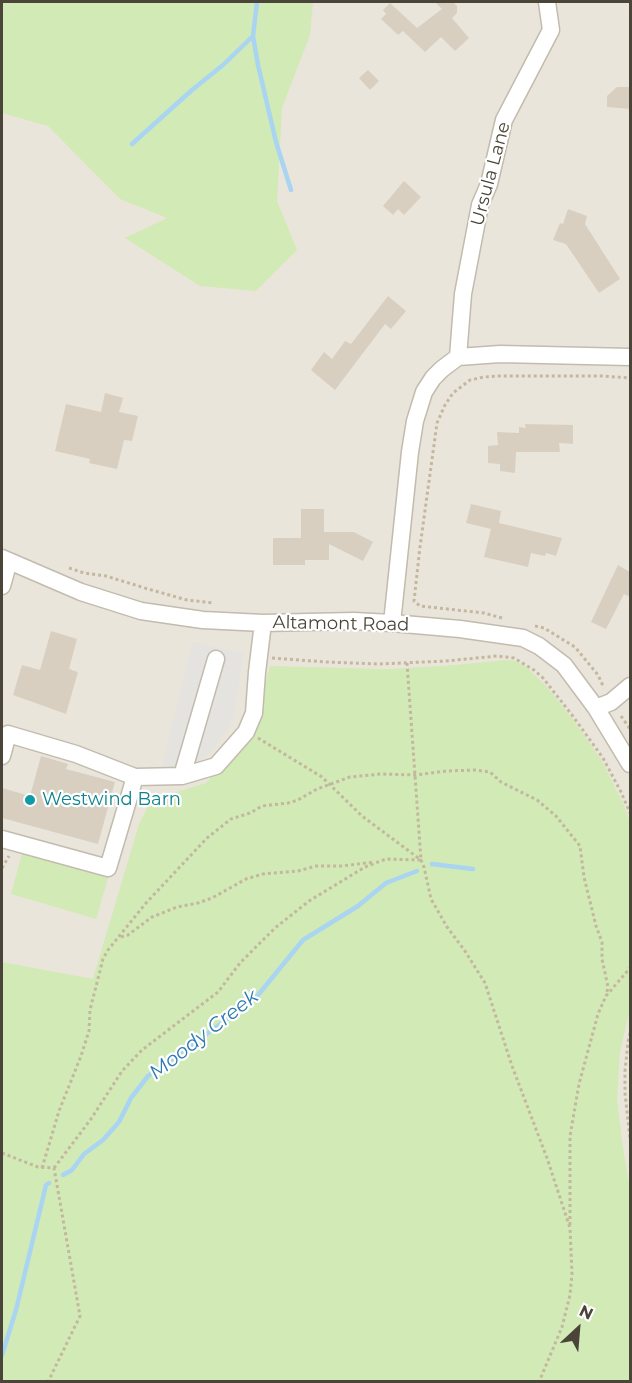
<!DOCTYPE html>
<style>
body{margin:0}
#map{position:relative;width:632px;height:1383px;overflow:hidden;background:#f6f3ec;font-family:Montserrat,sans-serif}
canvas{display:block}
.frame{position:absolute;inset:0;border:3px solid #4b4439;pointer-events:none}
.north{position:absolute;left:548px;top:1299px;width:60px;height:60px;-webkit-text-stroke:4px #fff;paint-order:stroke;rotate:26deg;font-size:16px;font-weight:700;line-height:24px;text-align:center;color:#4b4439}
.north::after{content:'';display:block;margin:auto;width:21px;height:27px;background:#4b4439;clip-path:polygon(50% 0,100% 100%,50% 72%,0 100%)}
</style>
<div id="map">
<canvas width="632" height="1383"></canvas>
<div class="frame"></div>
<div class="north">N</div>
</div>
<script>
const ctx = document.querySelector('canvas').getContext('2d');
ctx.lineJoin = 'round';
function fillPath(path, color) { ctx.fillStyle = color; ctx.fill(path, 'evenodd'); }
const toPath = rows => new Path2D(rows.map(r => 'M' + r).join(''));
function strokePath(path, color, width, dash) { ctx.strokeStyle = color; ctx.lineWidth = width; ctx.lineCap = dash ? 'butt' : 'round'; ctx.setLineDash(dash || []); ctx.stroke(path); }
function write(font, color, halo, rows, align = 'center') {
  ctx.font = font + ' Montserrat,sans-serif'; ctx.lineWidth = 4.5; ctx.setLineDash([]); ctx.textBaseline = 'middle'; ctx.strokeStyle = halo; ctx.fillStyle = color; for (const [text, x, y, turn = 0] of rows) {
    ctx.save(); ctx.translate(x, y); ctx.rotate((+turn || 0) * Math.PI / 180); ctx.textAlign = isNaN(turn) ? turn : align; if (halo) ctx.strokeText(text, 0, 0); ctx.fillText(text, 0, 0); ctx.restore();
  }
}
fillPath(toPath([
 [2,2,630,2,630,1381,2,1381]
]), '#eae5da');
fillPath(toPath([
 [2,2,313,2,310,35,282,108,277,201,297,250,256,291,200,286,125,238,167,218,120,199,48,126,2,113],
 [507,660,515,661,525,666,547,687,574,721,602,761,623,803,630,822,630,1011,626,1025,620,1052,617,1099,622,1141,630,1190,630,1381,2,1381,2,962,93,979,139,824,150,802,157,798,206,783,252,734,270,666,386,669,443,666],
 [23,850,109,875,96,919,11,894]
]), '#d2eab5');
fillPath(toPath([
 [192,642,243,653,239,688,231,725,211,752,195,765,180,770,162,767]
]), '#e5e3e0');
strokePath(toPath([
 [257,2,253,36,258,65,276,142,291,190],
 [132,144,192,90,223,65,253,36],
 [432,864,473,869],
 [63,1175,72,1170,84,1154,103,1140,119,1122,131,1098,148,1076,254,1000,303,940,358,906,386,883,417,871],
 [2,1355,16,1310,46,1185,49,1183]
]), '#a9d4f2', 4.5);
fillPath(toPath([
 [435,2,453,2,457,6,457,13,452,18,469,38,455,51,441,37,425,52,403,31,398,35,381,19,386,14,383,10,390,3,417,28,442,9],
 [368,70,379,81,370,90,359,78],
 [617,87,630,87,630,109,607,107,607,96],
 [404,181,421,197,404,215,398,209,393,215,383,206],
 [568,209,587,216,585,224,620,279,599,293,566,244,553,240,560,223,563,224],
 [388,296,406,311,391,329,385,324,335,390,311,370,324,352,332,359,345,341,351,344],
 [105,393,123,398,119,412,138,416,132,441,124,440,117,469,89,463,90,459,55,451,66,404,101,412],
 [525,424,573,425,573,444,559,443,560,452,516,452,515,473,500,471,500,464,488,463,488,446,498,445,497,432,519,433,519,427,526,428],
 [471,504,501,511,499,523,562,538,556,556,546,553,545,556,531,553,528,567,484,557,491,529,466,523],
 [301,509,324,509,324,532,354,532,373,542,363,561,329,544,329,560,305,560,305,565,273,565,273,538,301,538],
 [618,565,630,572,630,597,624,594,606,629,591,622],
 [51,631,77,639,69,669,78,672,66,714,13,695,22,665,40,670],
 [41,756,68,764,66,769,115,782,98,844,2,818,2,788,30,796]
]), '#d8cfc1');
const minor = toPath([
 [458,357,463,294,480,205,489,184,504,120,551,30,547,2],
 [2,558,81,592,141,611,203,620,263,623,354,621,392,623,460,629,523,638,539,646,564,665,596,708,630,764],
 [2,586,9,561],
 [392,623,410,452,415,421,424,392,433,378,442,369,458,357,500,354,630,357],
 [596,708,611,702,630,686],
 [2,756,8,734,76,754,135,777,182,776,216,766,246,732,254,713,257,672,263,623],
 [182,776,216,659],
 [2,839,108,868,135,777]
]);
strokePath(minor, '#c2bbae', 19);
strokePath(toPath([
 [69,568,84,573,106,576,148,589,187,600,214,603],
 [502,618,484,613,420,606,414,601,420,547,437,423,445,405,453,393,470,380,484,377,498,376,602,376,630,378],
 [535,626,544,628,575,647,598,675,604,688],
 [272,658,326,662,379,664,446,661,497,656,514,658,534,670,543,678,572,715,603,758,621,792,630,813],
 [621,716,630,729],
 [258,738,322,777,362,816,421,860,424,867,431,899,447,927,465,951,485,983,512,1066,547,1158,570,1228,572,1274,570,1295,562,1327,539,1382],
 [2,868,9,856],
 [121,937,128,935,152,917,177,907,198,903,212,898,246,879,263,874,298,871,316,866,342,866,374,862],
 [630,1033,628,1042,625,1071,625,1093,630,1139],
 [2,1153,38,1167,54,1168,80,1316,48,1382],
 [42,1168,59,1111,81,1056,89,1031,90,1010,103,959,108,950,146,903,207,838,231,819,250,813,262,806,288,803,298,800,317,789,350,777,381,774,416,775,446,771,475,770,490,772,501,782,537,800,556,816,580,846,584,877,596,926,602,942,602,959,608,987,606,996],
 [54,1168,91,1119,122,1071,142,1050,218,992,240,963,275,928,309,901,365,867,386,859,421,860,407,663],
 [570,1225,570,1136,579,1084,598,1014,606,996,630,968]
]), '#c4b79f', 3, [3, 3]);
strokePath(minor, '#fff', 16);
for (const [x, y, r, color] of [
 [30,800,6,"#0f9aa8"]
]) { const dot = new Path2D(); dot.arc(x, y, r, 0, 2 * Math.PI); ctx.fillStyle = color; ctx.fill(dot); strokePath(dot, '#fff', 2); }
write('18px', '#4b4439', '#fff', [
 ["Ursula Lane",491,174,-75],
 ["Altamont Road",341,624,1]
]);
write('18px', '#0d838f', '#fff', [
 ["Westwind Barn",42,800]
], 'left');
write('italic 20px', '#2e7ab2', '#fff', [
 ["Moody Creek",204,1035,-38]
]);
</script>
